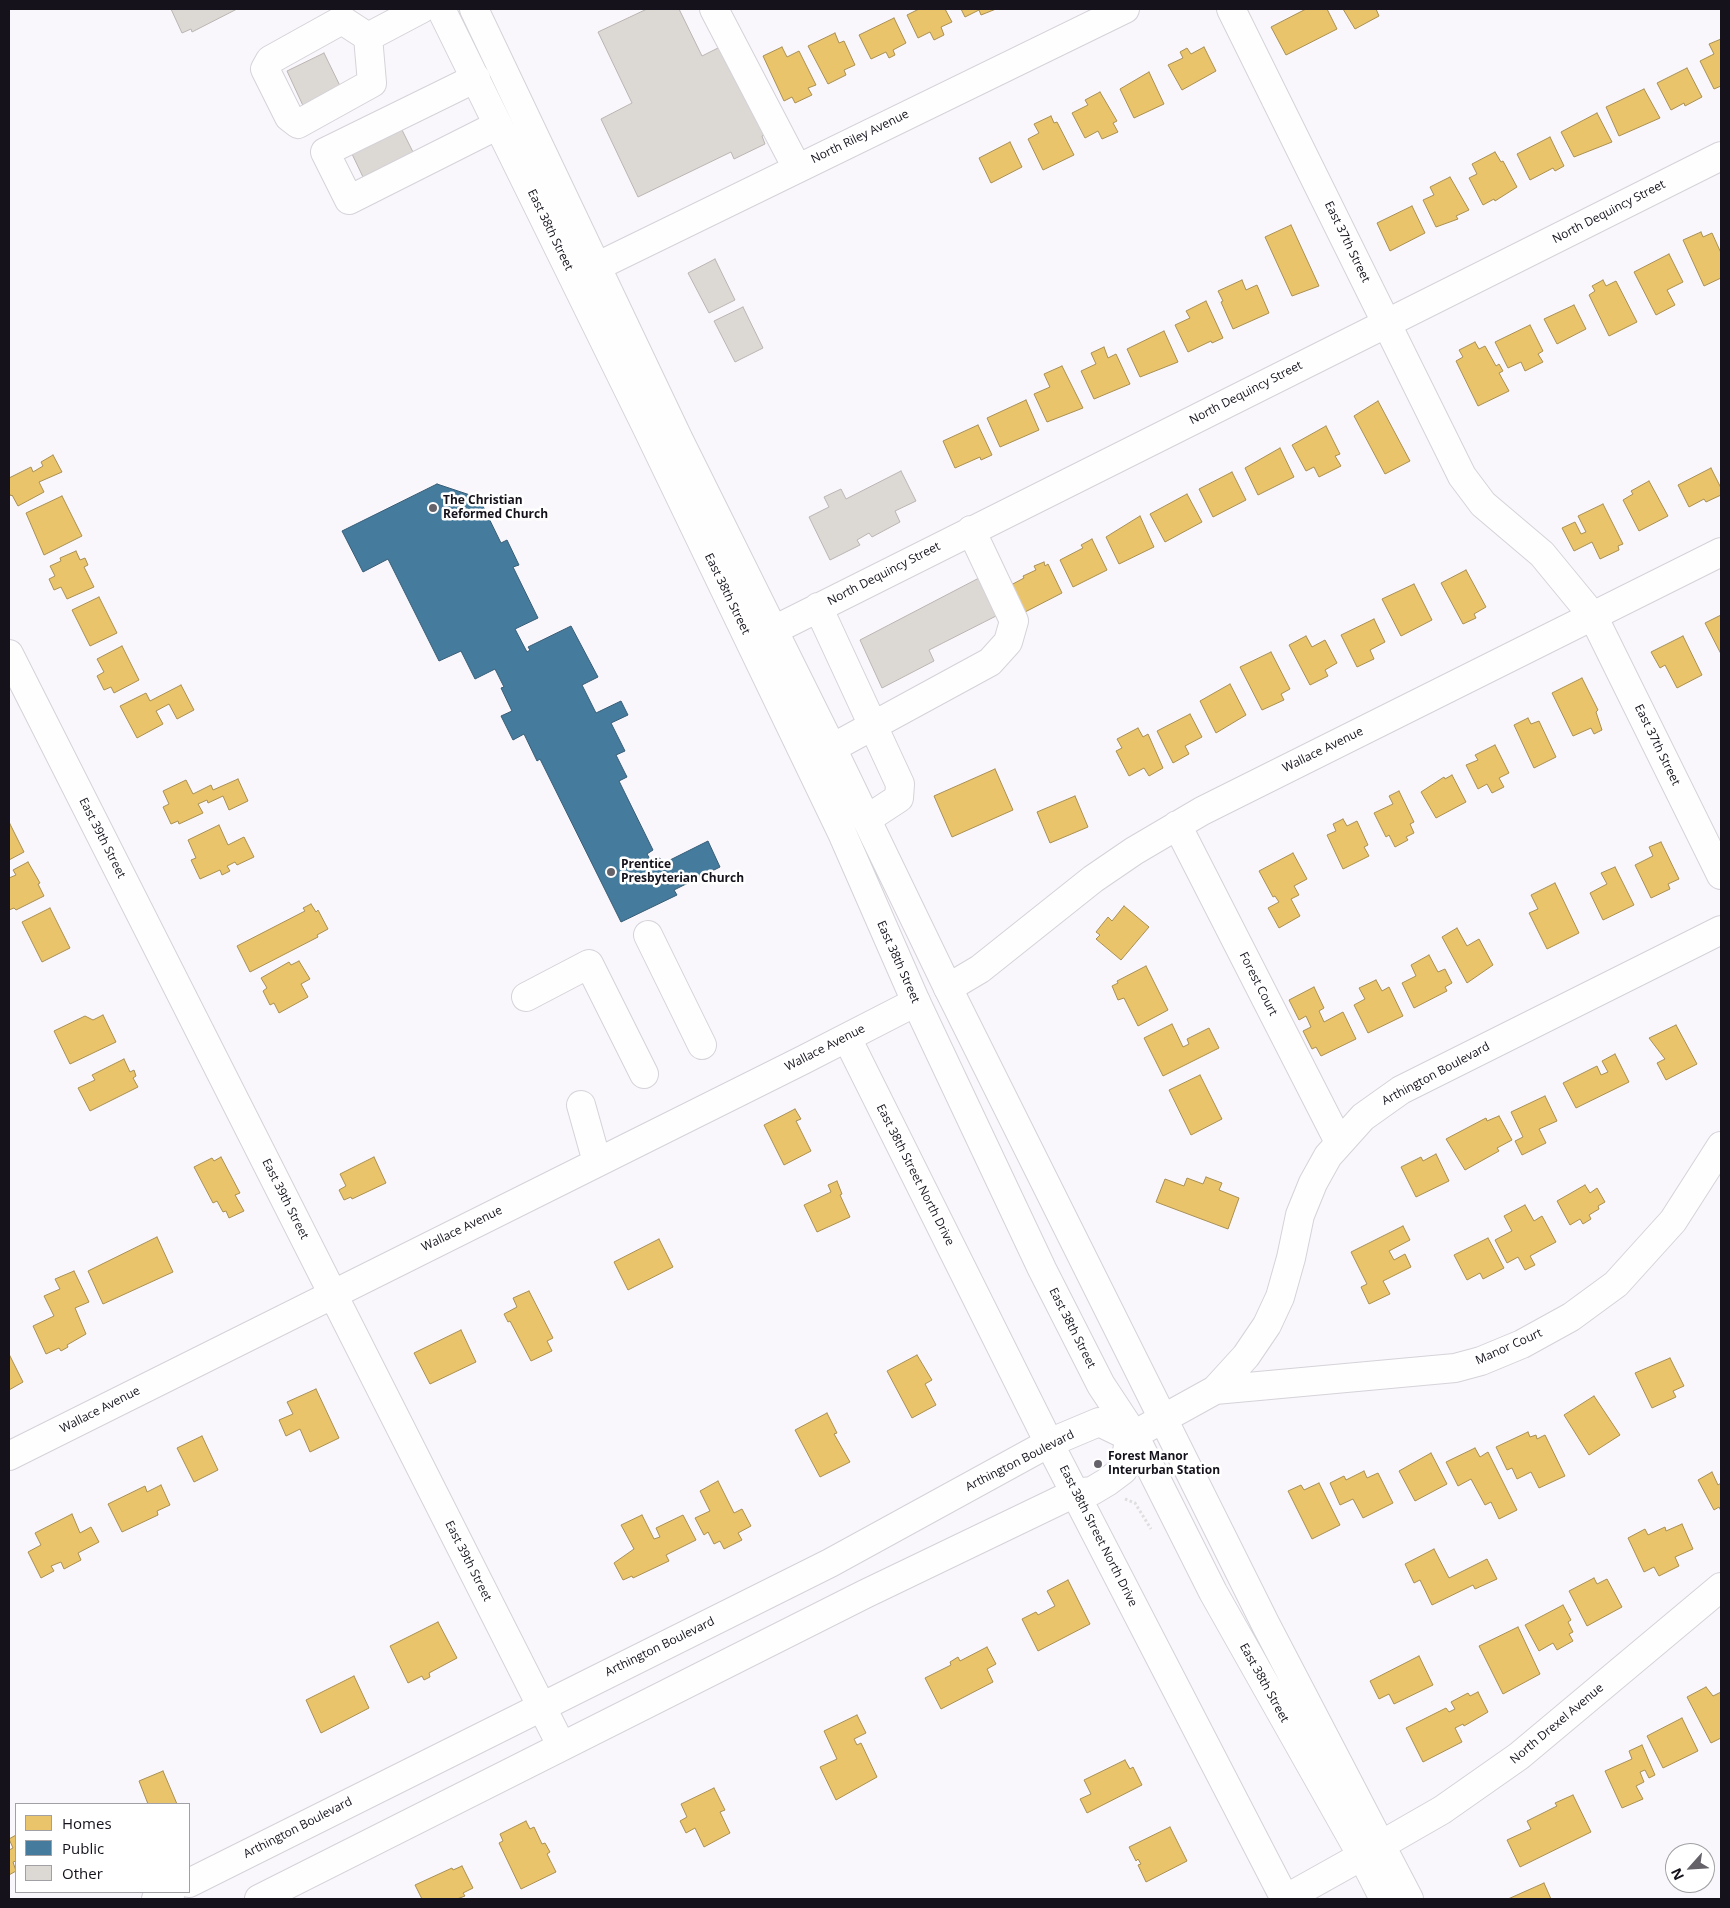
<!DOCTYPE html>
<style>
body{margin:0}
#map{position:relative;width:1730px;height:1908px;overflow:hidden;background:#f9f7fb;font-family:"Open Sans",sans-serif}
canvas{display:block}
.frame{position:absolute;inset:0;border:10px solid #15121c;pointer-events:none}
.legend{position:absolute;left:15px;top:1803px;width:175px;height:90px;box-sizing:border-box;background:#fff;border:1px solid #a1a0a4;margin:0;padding:6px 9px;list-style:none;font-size:15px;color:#15121c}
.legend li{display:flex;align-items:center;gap:10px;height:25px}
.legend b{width:25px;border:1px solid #a1a0a4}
.north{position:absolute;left:1665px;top:1843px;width:50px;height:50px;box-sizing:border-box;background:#fff;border:1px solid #a1a0a4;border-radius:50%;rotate:244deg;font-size:14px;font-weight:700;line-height:20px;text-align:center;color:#15121c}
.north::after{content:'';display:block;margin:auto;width:18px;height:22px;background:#65626a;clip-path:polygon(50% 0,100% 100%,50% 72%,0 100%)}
</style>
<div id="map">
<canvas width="1730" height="1908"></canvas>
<div class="frame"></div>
<ul class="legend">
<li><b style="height:14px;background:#e9c46a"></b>Homes</li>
<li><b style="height:14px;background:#457b9d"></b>Public</li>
<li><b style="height:14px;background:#dcd8d4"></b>Other</li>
</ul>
<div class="north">N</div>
</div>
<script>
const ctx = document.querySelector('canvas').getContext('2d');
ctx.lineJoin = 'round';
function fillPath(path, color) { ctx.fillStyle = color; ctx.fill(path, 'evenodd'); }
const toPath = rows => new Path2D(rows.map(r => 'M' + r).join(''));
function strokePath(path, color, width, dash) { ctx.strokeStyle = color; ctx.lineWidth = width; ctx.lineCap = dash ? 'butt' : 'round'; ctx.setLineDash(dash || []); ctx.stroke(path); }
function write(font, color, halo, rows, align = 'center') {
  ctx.font = font + ' "Open Sans",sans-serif'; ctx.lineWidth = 5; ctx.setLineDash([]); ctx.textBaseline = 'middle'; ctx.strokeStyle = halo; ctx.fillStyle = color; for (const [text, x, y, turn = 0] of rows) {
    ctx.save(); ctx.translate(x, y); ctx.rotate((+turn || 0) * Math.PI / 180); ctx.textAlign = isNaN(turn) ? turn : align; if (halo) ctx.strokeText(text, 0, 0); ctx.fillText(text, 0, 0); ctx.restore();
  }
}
const homes = toPath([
 [919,9,945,9,952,22,941,27,944,35,934,40,930,32,918,38,907,15,919,9],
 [961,9,996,9,981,15,979,10,965,17,961,9],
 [1306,9,1327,9,1337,29,1286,55,1271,27,1306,9],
 [1343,9,1376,9,1379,16,1355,29,1343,9],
 [894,18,906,43,893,50,895,55,889,58,886,52,871,59,859,35,894,18],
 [835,33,839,43,844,41,855,65,844,70,846,75,828,84,808,46,835,33],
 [1721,39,1721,86,1714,89,1700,61,1714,54,1709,44,1721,39],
 [782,47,787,57,799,51,816,85,808,88,812,95,795,103,792,97,784,101,763,56,782,47],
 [1204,47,1216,71,1182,90,1168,65,1183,58,1180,52,1187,48,1191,54,1204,47],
 [1687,68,1702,97,1685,106,1684,103,1671,110,1657,83,1687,68],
 [1149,72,1164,104,1134,118,1120,89,1149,72],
 [1644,89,1660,118,1619,136,1606,107,1644,89],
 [1100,92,1117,121,1113,123,1118,132,1102,139,1098,131,1085,138,1072,113,1088,105,1085,100,1100,92],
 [1597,113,1612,142,1574,157,1561,132,1597,113],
 [1051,116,1054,123,1057,122,1074,155,1043,170,1028,139,1039,133,1034,124,1051,116],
 [1550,137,1564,166,1555,171,1553,168,1530,180,1517,154,1550,137],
 [1010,142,1022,167,991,183,979,158,1010,142],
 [1495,152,1501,162,1503,161,1517,187,1495,201,1494,199,1483,205,1469,178,1477,174,1472,164,1495,152],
 [1450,177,1469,210,1456,216,1458,219,1436,227,1423,200,1434,195,1430,187,1450,177],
 [1412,206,1425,233,1390,251,1377,223,1412,206],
 [1291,225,1319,286,1292,296,1265,237,1291,225],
 [1701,232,1703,237,1712,233,1721,253,1721,278,1704,286,1683,240,1701,232],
 [1669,254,1683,282,1667,290,1675,305,1656,315,1634,272,1669,254],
 [1242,280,1246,290,1257,285,1269,313,1233,329,1221,302,1223,301,1218,291,1242,280],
 [1603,280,1606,286,1616,281,1637,322,1609,336,1589,295,1595,291,1592,286,1603,280],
 [1206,301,1223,338,1212,343,1211,341,1188,352,1175,325,1190,318,1186,311,1206,301],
 [1574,305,1586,329,1557,344,1544,319,1574,305],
 [1530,325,1543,351,1538,354,1543,362,1525,371,1521,362,1508,368,1495,342,1530,325],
 [1164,331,1178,362,1140,377,1127,349,1164,331],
 [1475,342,1479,349,1485,346,1496,366,1499,364,1503,371,1499,373,1509,391,1478,406,1456,361,1463,357,1459,350,1475,342],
 [1104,347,1108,358,1116,354,1130,384,1094,399,1081,371,1096,364,1091,353,1104,347],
 [1062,366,1083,408,1047,422,1034,394,1050,387,1044,374,1062,366],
 [1026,400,1039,430,1000,447,987,418,1026,400],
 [1378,401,1410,461,1385,474,1354,416,1378,401],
 [978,425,992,455,981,460,980,457,955,468,943,441,978,425],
 [1326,426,1340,454,1335,456,1341,466,1319,477,1314,467,1306,471,1292,445,1326,426],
 [1280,448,1294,477,1258,495,1245,468,1280,448],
 [53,455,62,472,39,482,44,492,18,506,12,495,11,496,9,493,9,478,31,467,33,472,43,466,41,462,53,455],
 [1711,468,1721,488,1721,495,1706,502,1704,499,1689,507,1678,485,1711,468],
 [1232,472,1246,500,1213,517,1199,489,1232,472],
 [1649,481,1668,516,1639,531,1623,500,1633,494,1631,491,1649,481],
 [1187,494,1202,522,1165,542,1150,514,1187,494],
 [62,496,82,536,44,555,26,513,62,496],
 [1603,504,1623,544,1618,546,1619,550,1600,559,1592,542,1574,551,1562,528,1575,522,1581,534,1586,532,1578,516,1603,504],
 [1140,516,1154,547,1119,564,1106,537,1140,516],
 [1092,539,1107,570,1073,587,1060,560,1083,548,1081,545,1092,539],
 [76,551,80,560,85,558,88,565,84,567,94,587,67,599,61,587,54,590,49,579,55,576,50,566,61,561,60,558,76,551],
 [1044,562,1045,566,1048,564,1062,593,1025,612,1011,585,1024,578,1023,576,1036,570,1034,566,1044,562],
 [1466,570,1486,607,1474,614,1476,618,1463,624,1441,583,1466,570],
 [1414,584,1432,620,1401,636,1382,599,1414,584],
 [99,597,117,633,90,646,72,610,99,597],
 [1721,615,1721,654,1705,623,1721,615],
 [1374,619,1385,642,1370,650,1374,659,1357,667,1341,635,1374,619],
 [1306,636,1312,647,1325,640,1337,663,1325,670,1328,676,1310,685,1289,645,1306,636],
 [1683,636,1702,675,1677,688,1665,665,1660,668,1651,652,1683,636],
 [122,646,139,680,114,693,111,687,104,690,97,676,104,672,97,659,122,646],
 [1271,652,1290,689,1281,694,1284,700,1262,710,1240,667,1271,652],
 [1582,678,1598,710,1596,712,1602,730,1594,734,1591,728,1573,736,1552,693,1582,678],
 [1230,684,1246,715,1216,733,1200,701,1230,684],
 [181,685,194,710,177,719,169,704,156,711,163,724,137,738,120,706,146,693,150,701,181,685],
 [1190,714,1202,737,1185,746,1189,754,1173,763,1157,731,1190,714],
 [1528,718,1531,724,1539,721,1556,757,1534,768,1514,725,1528,718],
 [1138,728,1143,737,1148,734,1163,768,1149,776,1144,768,1129,776,1116,751,1122,748,1117,739,1138,728],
 [1495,745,1509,773,1499,778,1504,787,1492,793,1487,784,1478,789,1466,765,1478,760,1475,755,1495,745],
 [995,769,1013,810,952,837,934,796,995,769],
 [1452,775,1466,802,1436,818,1421,792,1444,777,1445,779,1452,775],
 [238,779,248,801,229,810,223,796,208,803,207,800,198,804,203,813,179,824,178,821,171,824,163,807,169,804,163,791,186,780,193,794,211,785,213,790,238,779],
 [1399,791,1414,822,1410,824,1414,833,1406,837,1408,840,1395,847,1389,835,1386,837,1374,813,1393,804,1389,796,1399,791],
 [1075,796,1088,827,1050,843,1037,812,1075,796],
 [1343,819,1347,826,1357,821,1368,845,1364,847,1369,856,1343,869,1327,835,1336,831,1333,824,1343,819],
 [10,824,24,852,9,860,9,825,10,824],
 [219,825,228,845,244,837,254,857,237,865,235,862,227,866,230,871,222,875,220,870,200,879,191,860,196,858,188,840,219,825],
 [1661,842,1679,879,1668,884,1670,889,1651,898,1635,865,1653,856,1649,847,1661,842],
 [1293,853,1307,879,1294,886,1299,895,1291,899,1300,916,1279,928,1268,908,1279,902,1275,896,1273,897,1259,871,1293,853],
 [28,862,40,883,38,884,44,896,16,910,14,908,9,910,9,878,16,875,13,870,28,862],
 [1615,867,1634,905,1603,920,1590,893,1607,884,1601,873,1615,867],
 [1555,883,1579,933,1547,949,1529,913,1538,909,1531,895,1555,883],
 [311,904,316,912,318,910,328,929,317,935,318,937,250,972,237,946,305,911,303,908,311,904],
 [1124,906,1149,927,1121,960,1096,939,1100,935,1096,932,1108,917,1112,921,1124,906],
 [50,908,70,948,42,962,22,922,50,908],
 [1457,928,1467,946,1479,939,1493,965,1467,983,1442,937,1457,928],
 [1429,955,1438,972,1445,969,1452,983,1445,987,1447,991,1414,1008,1402,983,1416,976,1411,965,1429,955],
 [299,961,310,979,301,984,308,997,279,1013,274,1003,270,1005,263,991,267,988,261,978,289,962,291,965,299,961],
 [1146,966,1168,1010,1138,1026,1124,998,1118,1000,1112,986,1118,983,1117,981,1146,966],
 [1376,980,1382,991,1389,987,1403,1016,1368,1033,1354,1005,1365,999,1359,988,1376,980],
 [1314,987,1324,1008,1319,1011,1324,1022,1343,1012,1356,1039,1321,1056,1316,1047,1312,1049,1303,1031,1311,1027,1306,1016,1299,1020,1289,1000,1314,987],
 [103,1015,116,1042,70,1064,54,1031,85,1016,93,1020,103,1015],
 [1172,1024,1183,1047,1189,1044,1187,1039,1209,1028,1219,1048,1163,1076,1144,1038,1172,1024],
 [1676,1025,1697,1064,1666,1080,1657,1063,1665,1059,1649,1038,1676,1025],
 [1615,1054,1629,1082,1576,1108,1563,1083,1597,1066,1601,1075,1608,1072,1602,1061,1615,1054],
 [124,1059,130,1072,134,1070,136,1076,133,1078,138,1087,90,1111,78,1088,95,1080,92,1075,124,1059],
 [1200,1075,1222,1119,1191,1135,1169,1090,1200,1075],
 [1545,1096,1557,1121,1539,1129,1546,1143,1522,1155,1515,1141,1523,1137,1511,1112,1545,1096],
 [795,1109,801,1119,796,1121,811,1151,784,1165,764,1125,795,1109],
 [1499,1116,1512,1140,1497,1148,1499,1151,1465,1170,1446,1139,1486,1118,1487,1121,1499,1116],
 [1436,1154,1449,1181,1416,1197,1401,1167,1421,1157,1423,1161,1436,1154],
 [221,1157,240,1193,235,1195,244,1211,229,1218,226,1211,223,1212,217,1201,213,1203,194,1167,212,1158,214,1161,221,1157],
 [374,1157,386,1183,352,1199,351,1197,344,1200,339,1190,346,1186,340,1174,374,1157],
 [1206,1177,1222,1183,1219,1190,1239,1198,1228,1229,1156,1202,1165,1179,1184,1186,1187,1178,1203,1184,1206,1177],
 [837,1181,842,1194,840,1195,850,1217,817,1232,804,1205,831,1192,828,1185,837,1181],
 [1585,1185,1590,1193,1597,1188,1605,1202,1598,1206,1599,1209,1589,1215,1591,1219,1583,1224,1580,1219,1570,1225,1557,1201,1585,1185],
 [1525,1205,1534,1221,1542,1216,1556,1242,1530,1256,1535,1265,1525,1270,1518,1257,1507,1263,1495,1240,1512,1231,1504,1216,1525,1205],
 [1403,1226,1410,1240,1389,1251,1394,1260,1405,1254,1411,1267,1383,1281,1390,1294,1369,1304,1361,1287,1367,1284,1351,1252,1403,1226],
 [157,1237,173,1272,103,1304,88,1271,157,1237],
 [1488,1238,1504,1268,1483,1279,1480,1273,1467,1280,1454,1255,1488,1238],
 [659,1239,673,1267,628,1290,614,1262,659,1239],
 [74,1271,89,1302,75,1308,86,1334,67,1345,68,1347,61,1351,59,1348,46,1354,33,1326,54,1316,44,1296,60,1289,55,1279,74,1271],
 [529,1291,553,1338,547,1341,552,1351,531,1361,510,1321,508,1322,504,1314,517,1307,513,1298,529,1291],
 [461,1330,476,1362,430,1384,414,1353,461,1330],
 [9,1354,23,1382,9,1390,9,1354],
 [917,1355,932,1380,925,1384,936,1405,912,1418,887,1371,917,1355],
 [1670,1358,1684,1386,1673,1391,1676,1397,1652,1408,1635,1373,1670,1358],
 [316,1389,339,1438,310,1452,300,1429,286,1436,279,1420,293,1414,287,1402,316,1389],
 [1594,1396,1620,1435,1589,1455,1564,1415,1594,1396],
 [827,1413,837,1433,834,1434,850,1462,820,1477,795,1430,827,1413],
 [1528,1432,1530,1437,1536,1435,1537,1439,1545,1435,1565,1476,1539,1488,1531,1472,1517,1479,1512,1468,1507,1470,1496,1447,1528,1432],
 [202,1436,218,1470,194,1482,177,1448,202,1436],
 [1475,1448,1480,1457,1488,1452,1517,1510,1499,1519,1491,1502,1485,1505,1471,1479,1458,1486,1446,1462,1475,1448],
 [1431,1453,1447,1484,1415,1501,1399,1471,1431,1453],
 [1364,1471,1367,1478,1378,1473,1393,1503,1363,1518,1353,1499,1340,1505,1330,1483,1344,1476,1346,1480,1364,1471],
 [1712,1472,1718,1485,1721,1483,1721,1511,1719,1507,1714,1510,1698,1480,1712,1472],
 [718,1481,734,1513,742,1509,751,1526,738,1533,742,1540,724,1549,720,1541,714,1544,708,1532,704,1535,695,1518,710,1511,700,1491,718,1481],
 [1319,1483,1340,1525,1312,1539,1288,1491,1301,1485,1304,1490,1319,1483],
 [161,1485,170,1505,157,1511,158,1515,122,1532,108,1504,145,1486,147,1492,161,1485],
 [72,1514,80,1533,91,1527,99,1542,78,1553,81,1560,64,1569,61,1562,51,1566,54,1571,41,1578,28,1552,41,1545,35,1533,72,1514],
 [642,1515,654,1539,660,1537,656,1528,683,1515,696,1540,666,1555,669,1561,633,1578,632,1576,623,1580,614,1563,634,1549,621,1525,642,1515],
 [1682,1524,1693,1549,1675,1557,1679,1566,1659,1576,1654,1567,1644,1572,1628,1538,1645,1529,1648,1535,1665,1527,1666,1531,1682,1524],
 [1434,1549,1449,1578,1487,1559,1497,1579,1475,1589,1473,1585,1432,1605,1420,1580,1414,1583,1405,1564,1434,1549],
 [1594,1578,1597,1584,1607,1579,1622,1607,1587,1626,1569,1591,1594,1578],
 [1068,1580,1090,1624,1038,1651,1022,1619,1036,1612,1038,1615,1055,1606,1047,1591,1068,1580],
 [1563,1605,1571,1620,1568,1622,1573,1632,1569,1634,1573,1641,1557,1650,1553,1643,1539,1651,1525,1625,1563,1605],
 [438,1622,457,1658,429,1673,430,1677,424,1680,422,1676,408,1683,390,1646,438,1622],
 [1518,1627,1540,1674,1503,1694,1479,1646,1518,1627],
 [987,1647,996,1664,987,1669,993,1682,941,1709,925,1678,951,1665,950,1662,958,1657,960,1661,987,1647],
 [1419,1656,1433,1685,1394,1704,1389,1694,1379,1699,1370,1681,1419,1656],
 [354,1676,369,1708,321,1733,306,1700,354,1676],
 [1706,1687,1713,1696,1721,1692,1721,1738,1711,1743,1687,1697,1706,1687],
 [1478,1692,1488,1712,1464,1726,1463,1724,1455,1728,1462,1742,1423,1762,1406,1728,1446,1708,1449,1712,1455,1709,1451,1702,1468,1693,1470,1696,1478,1692],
 [857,1715,866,1733,854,1739,857,1745,861,1743,877,1777,836,1800,820,1767,837,1759,824,1731,857,1715],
 [1682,1718,1698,1751,1663,1768,1647,1736,1682,1718],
 [1642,1745,1655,1775,1649,1778,1645,1770,1640,1772,1644,1782,1636,1786,1643,1799,1622,1808,1605,1771,1632,1759,1629,1751,1642,1745],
 [1125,1760,1130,1769,1133,1767,1142,1785,1087,1813,1080,1799,1091,1794,1084,1780,1125,1760],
 [163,1771,177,1804,148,1804,139,1781,163,1771],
 [714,1788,725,1810,720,1812,730,1833,704,1847,695,1828,686,1833,680,1821,687,1817,681,1804,714,1788],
 [1573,1795,1591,1832,1520,1867,1507,1840,1531,1829,1527,1821,1557,1806,1555,1803,1573,1795],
 [526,1821,530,1829,534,1827,542,1844,545,1843,550,1852,547,1854,556,1872,521,1889,499,1843,503,1841,500,1834,526,1821],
 [1170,1827,1187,1861,1146,1882,1138,1865,1141,1864,1138,1859,1136,1861,1129,1847,1170,1827],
 [16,1835,16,1861,13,1862,16,1871,9,1875,9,1850,13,1848,9,1839,16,1835],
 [462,1866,473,1888,463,1893,465,1896,457,1899,422,1899,415,1885,452,1868,453,1870,462,1866],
 [1544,1883,1551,1899,1508,1899,1544,1883]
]);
fillPath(homes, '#e9c46a');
strokePath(homes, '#a98f53', 1);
const public = toPath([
 [437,484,479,498,501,543,507,540,519,565,513,567,538,618,515,629,527,652,530,650,528,647,571,626,598,677,582,685,596,713,621,701,628,715,611,723,625,751,616,755,627,777,619,781,653,850,647,854,652,862,660,858,662,864,708,841,720,867,674,890,677,895,621,922,540,759,537,761,524,734,513,740,501,716,512,711,501,688,504,687,495,669,475,679,461,651,439,661,388,559,363,572,342,531,437,484]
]);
fillPath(public, '#457b9d');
strokePath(public, '#375c76', 1);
const building = toPath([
 [171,9,237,9,192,32,191,29,182,33,171,9],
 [647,9,679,9,702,56,722,46,764,135,762,136,765,144,734,159,731,152,638,197,601,119,632,103,598,32,647,9],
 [324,53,343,92,305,110,287,71,324,53],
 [402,130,413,152,363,177,352,154,402,130],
 [715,259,735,300,709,313,688,273,715,259],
 [743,307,763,348,735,362,714,321,743,307],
 [901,471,916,501,895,511,900,522,872,537,869,533,857,540,860,545,830,560,809,517,829,507,824,497,841,489,846,499,901,471],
 [979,578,998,615,929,650,934,661,882,688,860,640,979,578]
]);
fillPath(building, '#dcd8d4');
strokePath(building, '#bab5b2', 1);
const minor = toPath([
 [714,9,797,168],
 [1231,9,1462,476,1483,504,1542,554,1593,616,1721,875],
 [342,20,368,37,372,83,298,124,289,117,265,69,270,60,342,20],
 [368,37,421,9],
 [476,78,325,152,349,200,498,125],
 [596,267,1125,9],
 [818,607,900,784,899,798,867,819],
 [772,631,1721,156],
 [9,654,561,1745],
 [832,748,990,662,1008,642,1014,621,971,530],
 [1177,825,1339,1142],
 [648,935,702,1045],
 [948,988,980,969,1093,879,1134,851,1202,811,1721,552],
 [526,997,589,964,644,1074],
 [847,1038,1049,1443,1285,1899],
 [581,1105,597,1162],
 [1215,1390,1455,1368,1481,1361,1522,1344,1571,1317,1616,1284,1673,1221,1721,1146],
 [9,1456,803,1060,916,1002],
 [1381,1845,1442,1810,1519,1756,1721,1587],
 [189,1883,830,1563,1049,1443,1099,1422,1130,1437],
 [156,1899,171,1892],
 [259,1899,865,1594,1075,1493,1092,1491,1107,1482,1123,1470,1130,1437,1215,1390,1246,1356,1267,1325,1280,1297,1291,1258,1300,1215,1313,1183,1328,1156,1363,1117,1401,1090,1721,930],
 [1285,1899,1362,1856]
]);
const major = toPath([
 [441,9,646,426,842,833,916,1002,1042,1269,1101,1385,1134,1435,1213,1592,1362,1856,1384,1899],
 [474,9,679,440,832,748,948,988,1266,1625,1409,1899]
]);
strokePath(minor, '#d5d2d9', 30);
strokePath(major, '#d5d2d9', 30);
strokePath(toPath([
 [1125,1499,1135,1503,1151,1529]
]), '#dededf', 3, [2.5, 2.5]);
strokePath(minor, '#fefefe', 28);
strokePath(major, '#fefefe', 28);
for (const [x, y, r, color] of [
 [433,508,5,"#65626a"],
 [611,872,5,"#65626a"],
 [1098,1464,5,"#65626a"]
]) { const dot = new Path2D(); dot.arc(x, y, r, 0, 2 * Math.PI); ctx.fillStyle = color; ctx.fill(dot); strokePath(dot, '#fff', 2); }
write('12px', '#15121c', '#fff', [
 ["North Riley Avenue",860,137,-26],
 ["North Dequincy Street",1609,212,-27],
 ["East 38th Street",550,230,64],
 ["East 37th Street",1347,242,64],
 ["North Dequincy Street",1246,393,-27],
 ["North Dequincy Street",884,574,-27],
 ["East 38th Street",727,594,64],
 ["East 37th Street",1657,745,64],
 ["Wallace Avenue",1323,750,-26],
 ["East 39th Street",102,838,63],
 ["East 38th Street",898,962,66],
 ["Forest Court",1258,984,63],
 ["Wallace Avenue",825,1048,-27],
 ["Arthington Boulevard",1436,1074,-28],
 ["East 38th Street North Drive",915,1175,63],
 ["East 39th Street",285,1199,63],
 ["Wallace Avenue",462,1229,-26],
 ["East 38th Street",1072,1328,63],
 ["Manor Court",1509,1347,-24],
 ["Wallace Avenue",100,1410,-27],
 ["Arthington Boulevard",1020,1461,-27],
 ["East 38th Street North Drive",1098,1536,63],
 ["East 39th Street",468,1561,63],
 ["Arthington Boulevard",660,1647,-26],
 ["East 38th Street",1264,1683,61],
 ["North Drexel Avenue",1557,1724,-40],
 ["Arthington Boulevard",298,1828,-27]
]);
write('bold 12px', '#15121c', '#fff', [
 ["The Christian",443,501],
 ["Reformed Church",443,515],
 ["Prentice",621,865],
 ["Presbyterian Church",621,879],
 ["Forest Manor",1108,1457],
 ["Interurban Station",1108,1471]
], 'left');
</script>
